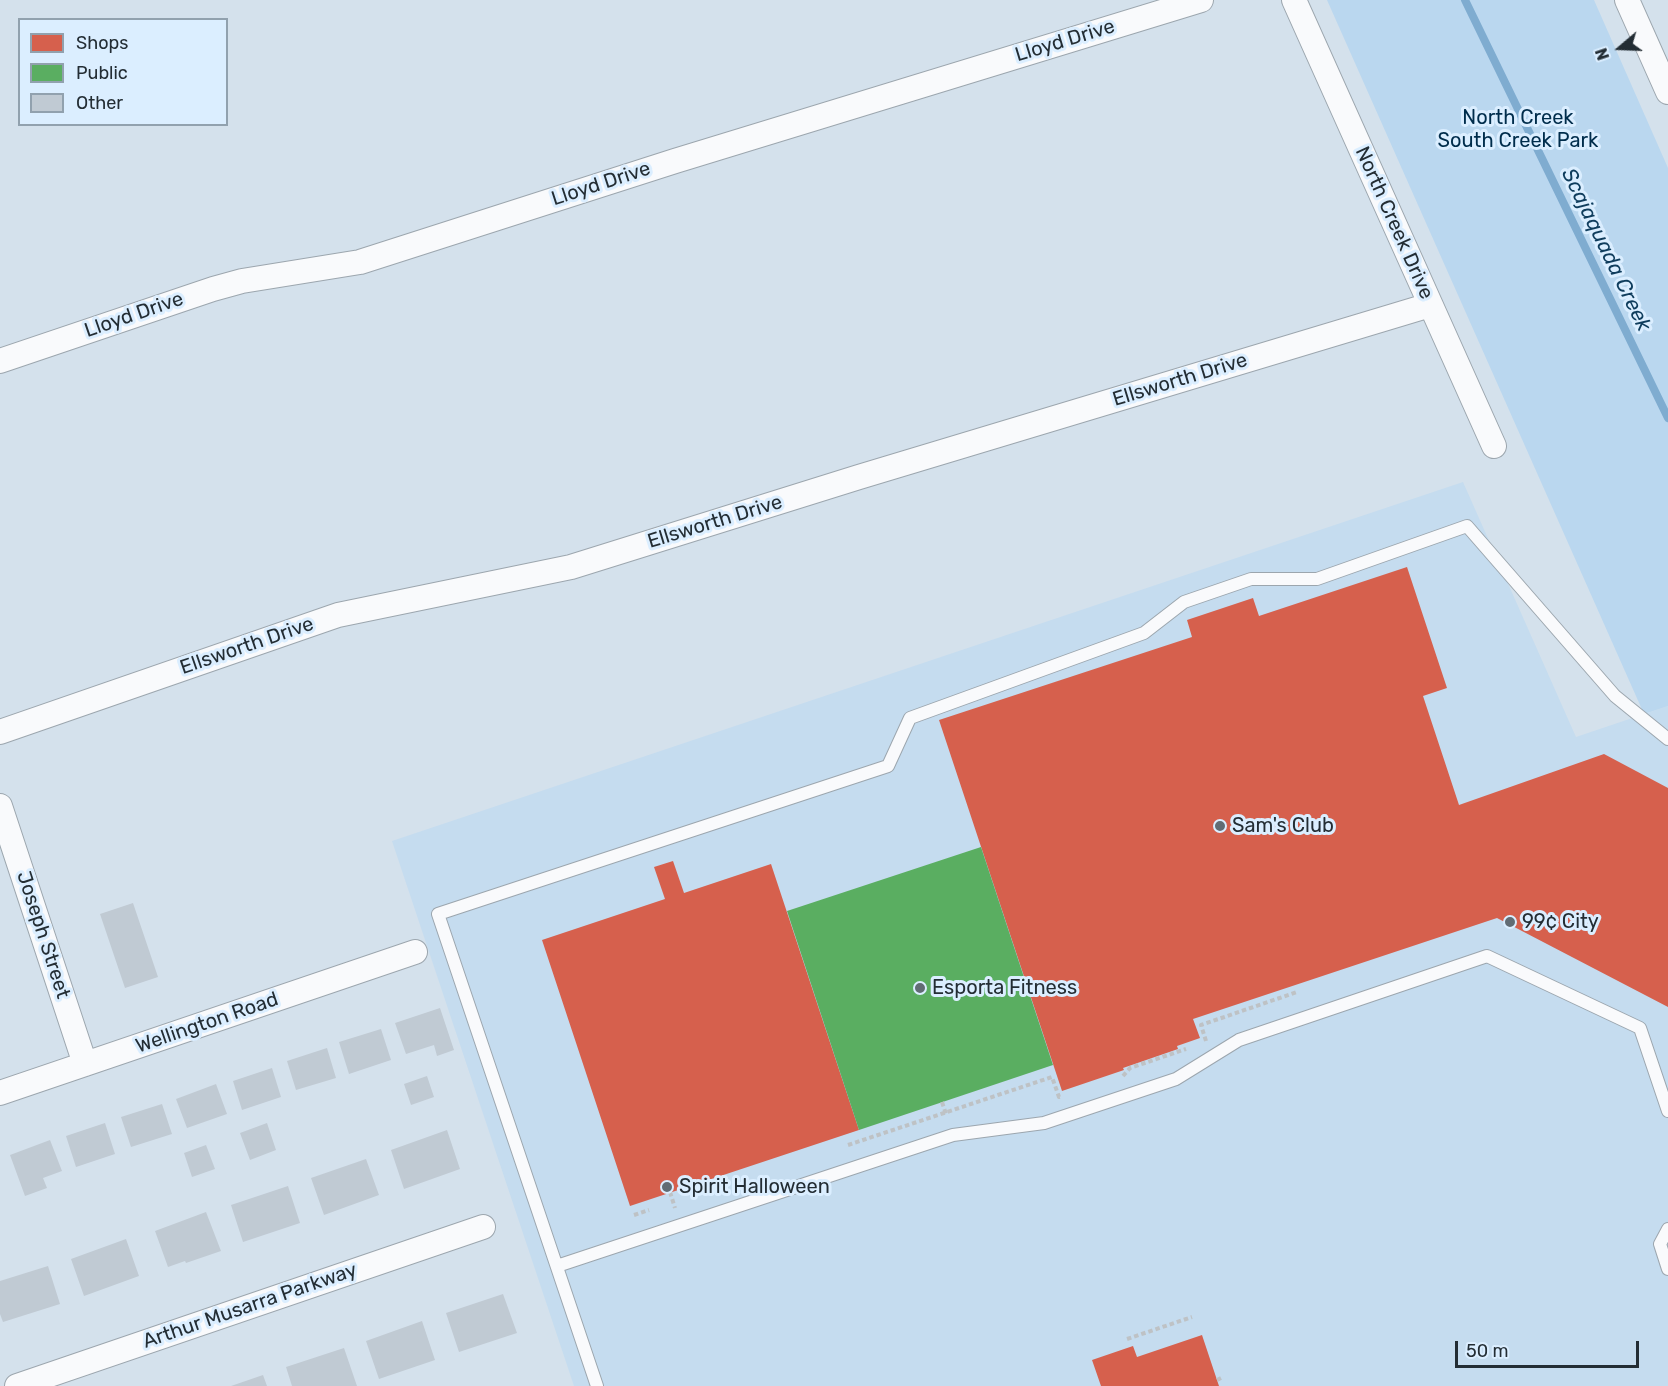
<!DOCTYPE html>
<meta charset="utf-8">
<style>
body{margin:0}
#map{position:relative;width:1668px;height:1386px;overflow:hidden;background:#d4e1ec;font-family:Rubik,sans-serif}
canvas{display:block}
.legend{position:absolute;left:18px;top:18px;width:210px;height:108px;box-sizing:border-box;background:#dbeeff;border:2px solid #91a1ae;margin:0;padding:8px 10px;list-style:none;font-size:18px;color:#232d34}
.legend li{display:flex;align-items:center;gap:12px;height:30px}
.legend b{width:30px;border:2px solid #91a1ae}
.north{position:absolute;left:1590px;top:18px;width:60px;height:60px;-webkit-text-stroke:4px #dbeeff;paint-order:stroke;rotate:251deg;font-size:16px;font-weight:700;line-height:24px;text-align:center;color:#232d34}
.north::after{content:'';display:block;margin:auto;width:21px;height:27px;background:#232d34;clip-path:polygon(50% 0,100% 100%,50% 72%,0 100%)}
.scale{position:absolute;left:1455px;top:1341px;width:184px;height:27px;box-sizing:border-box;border:3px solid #232d34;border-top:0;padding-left:8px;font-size:18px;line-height:21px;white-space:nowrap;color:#232d34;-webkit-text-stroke:4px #dbeeff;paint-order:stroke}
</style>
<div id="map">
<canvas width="1668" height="1386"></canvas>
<ul class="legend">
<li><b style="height:16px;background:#d6604d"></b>Shops</li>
<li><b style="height:16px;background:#5aae61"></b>Public</li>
<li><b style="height:16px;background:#c0cad3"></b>Other</li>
</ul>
<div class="north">N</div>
<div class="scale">50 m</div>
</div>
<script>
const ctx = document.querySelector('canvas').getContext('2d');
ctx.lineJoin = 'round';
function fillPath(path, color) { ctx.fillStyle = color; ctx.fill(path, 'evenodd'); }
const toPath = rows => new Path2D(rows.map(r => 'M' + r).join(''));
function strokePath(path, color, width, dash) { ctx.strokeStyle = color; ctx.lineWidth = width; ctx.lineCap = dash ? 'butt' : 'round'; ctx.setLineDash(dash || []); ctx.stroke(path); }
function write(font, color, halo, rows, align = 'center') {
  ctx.font = font + ' Rubik,sans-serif'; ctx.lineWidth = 6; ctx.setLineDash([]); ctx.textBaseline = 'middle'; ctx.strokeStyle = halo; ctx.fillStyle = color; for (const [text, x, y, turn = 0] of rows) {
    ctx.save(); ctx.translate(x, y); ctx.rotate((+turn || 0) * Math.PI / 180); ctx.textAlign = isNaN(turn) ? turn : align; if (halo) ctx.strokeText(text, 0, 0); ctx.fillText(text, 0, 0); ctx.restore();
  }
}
fillPath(toPath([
 [1463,482,1576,737,1668,706,1668,1386,574,1386,392,841]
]), '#c5dcef');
fillPath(toPath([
 [1327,0,1594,0,1668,168,1668,706,1644,714]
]), '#bad7ef');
fillPath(toPath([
 [1407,567,1447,688,1423,696,1459,805,1604,754,1668,788,1668,1007,1497,918,1193,1019,1200,1038,1177,1046,1178,1049,1123,1068,1124,1070,1062,1091,939,720,1192,637,1187,620,1253,598,1259,616],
 [673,861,684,893,771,864,859,1130,630,1206,542,940,665,899,654,867],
 [1202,1335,1219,1386,1101,1386,1092,1360,1133,1346,1137,1357]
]), '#d6604d');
fillPath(toPath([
 [981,847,1053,1065,859,1130,787,911]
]), '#5aae61');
strokePath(toPath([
 [1465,0,1668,418]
]), '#7facd0', 8);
fillPath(toPath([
 [133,903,158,977,125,988,100,914],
 [440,1008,454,1050,437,1056,434,1045,406,1054,395,1023],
 [381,1029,391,1060,349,1074,339,1042],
 [327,1048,336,1078,296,1090,287,1061],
 [272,1068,281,1097,242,1110,233,1081],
 [427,1076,434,1097,411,1105,404,1084],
 [216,1084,227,1114,187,1128,176,1099],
 [162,1104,172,1134,131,1147,121,1117],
 [105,1123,115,1154,76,1167,66,1136],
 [267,1123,276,1150,250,1160,240,1133],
 [447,1130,460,1169,404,1189,391,1150],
 [50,1140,62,1171,43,1178,47,1188,25,1196,10,1155],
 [206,1145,215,1169,192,1177,184,1153],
 [366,1159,379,1195,324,1215,311,1178],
 [288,1186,300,1223,243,1242,231,1205],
 [206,1212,221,1251,186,1263,185,1261,168,1267,155,1231],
 [126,1239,139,1276,84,1296,71,1259],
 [48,1266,60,1304,3,1322,0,1314,0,1281],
 [503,1294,517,1333,459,1352,446,1313],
 [422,1321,435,1360,379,1379,366,1341],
 [344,1348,357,1386,292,1386,286,1367],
 [263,1375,267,1386,231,1386]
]), '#c0cad3');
const lane = toPath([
 [1668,1229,1660,1244,1668,1269],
 [557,1266,953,1135,1044,1123,1176,1079,1239,1040,1487,956,1640,1028,1668,1111],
 [597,1386,438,914,888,766,910,718,1144,633,1184,602,1251,579,1317,579,1467,526,1615,696,1668,739]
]);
const street = toPath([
 [1294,0,1494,446],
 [1627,0,1668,92],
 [0,361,213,289,242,281,360,262,675,161,1201,0],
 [0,732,338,615,571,567,859,477,1430,305],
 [0,806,85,1064],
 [0,1093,415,952],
 [17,1386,483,1227]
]);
strokePath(lane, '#9ca6ae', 14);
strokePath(street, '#9ca6ae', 26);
strokePath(toPath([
 [1206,1041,1201,1025,1297,992],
 [1123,1076,1130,1068,1186,1049],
 [942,1102,946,1114],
 [848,1145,1052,1077,1059,1097,1062,1096],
 [670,1192,675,1208],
 [634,1215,649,1210],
 [1127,1339,1192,1317],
 [1217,1380,1221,1378]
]), '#bec2c5', 4, [4.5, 3]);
strokePath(lane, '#f9fafc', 12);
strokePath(street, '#f9fafc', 24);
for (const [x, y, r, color] of [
 [1220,826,6,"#616c74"],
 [1510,922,6,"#616c74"],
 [920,988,6,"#616c74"],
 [667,1187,6,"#616c74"]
]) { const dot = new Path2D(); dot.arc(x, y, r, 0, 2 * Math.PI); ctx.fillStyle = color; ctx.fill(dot); strokePath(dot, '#dbeeff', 2); }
write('20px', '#232d34', '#dbeeff', [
 ["Lloyd Drive",1065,41,-17],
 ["Lloyd Drive",601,184,-18],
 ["North Creek Drive",1394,223,66],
 ["Lloyd Drive",134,315,-19],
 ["Ellsworth Drive",1180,380,-17],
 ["Ellsworth Drive",715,522,-17],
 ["Ellsworth Drive",247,646,-19],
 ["Joseph Street",43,935,72],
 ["Wellington Road",207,1023,-19],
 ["Arthur Musarra Parkway",250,1306,-19]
]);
write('20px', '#002d4c', '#dbeeff', [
 ["North Creek",1518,118],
 ["South Creek Park",1518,141]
]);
write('20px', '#232d34', '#dbeeff', [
 ["Sam's Club",1232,826],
 ["99¢ City",1522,922],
 ["Esporta Fitness",932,988],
 ["Spirit Halloween",679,1187]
], 'left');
write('italic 21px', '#0f3d5d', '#dbeeff', [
 ["Scajaquada Creek",1606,250,64]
]);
</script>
